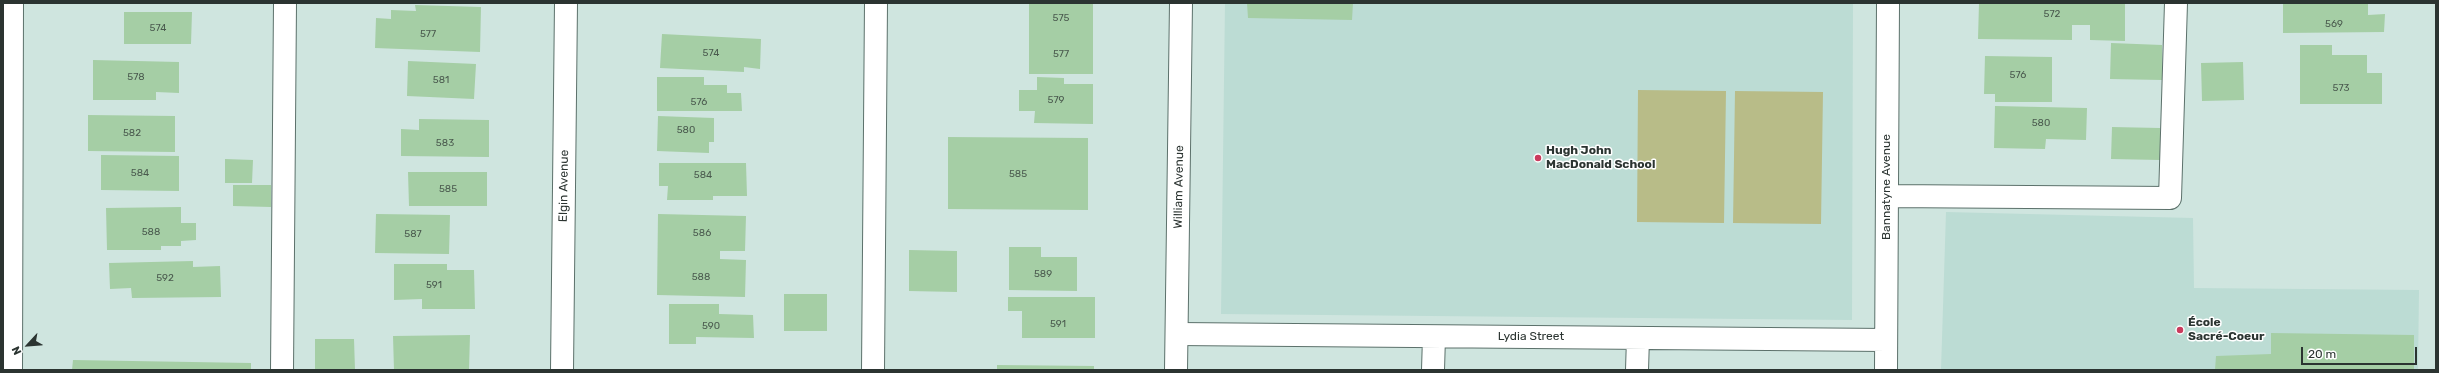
<!DOCTYPE html>
<meta charset="utf-8">
<style>
body{margin:0}
#map{position:relative;width:2439px;height:373px;overflow:hidden;background:#cfe5df;font-family:Rubik,sans-serif}
canvas{display:block}
.frame{position:absolute;inset:0;border:4px solid #2b3431;pointer-events:none}
.north{position:absolute;left:8px;top:325px;width:40px;height:40px;-webkit-text-stroke:3px #fff;paint-order:stroke;rotate:244deg;font-size:11px;font-weight:700;line-height:16px;text-align:center;color:#2b3431}
.north::after{content:'';display:block;margin:auto;width:14px;height:18px;background:#2b3431;clip-path:polygon(50% 0,100% 100%,50% 72%,0 100%)}
.scale{position:absolute;left:2301px;top:347px;width:116px;height:18px;box-sizing:border-box;border:2px solid #2b3431;border-top:0;padding-left:5px;font-size:12px;line-height:14px;white-space:nowrap;color:#2b3431;-webkit-text-stroke:3px #fff;paint-order:stroke}
</style>
<div id="map">
<canvas width="2439" height="373"></canvas>
<div class="frame"></div>
<div class="north">N</div>
<div class="scale">20 m</div>
</div>
<script>
const ctx = document.querySelector('canvas').getContext('2d');
ctx.lineJoin = 'round';
function fillPath(path, color) { ctx.fillStyle = color; ctx.fill(path, 'evenodd'); }
const toPath = rows => new Path2D(rows.map(r => 'M' + r).join(''));
function strokePath(path, color, width, dash) { ctx.strokeStyle = color; ctx.lineWidth = width; ctx.lineCap = dash ? 'butt' : 'round'; ctx.setLineDash(dash || []); ctx.stroke(path); }
function write(font, color, halo, rows, align = 'center') {
  ctx.font = font + ' Rubik,sans-serif'; ctx.lineWidth = 3; ctx.setLineDash([]); ctx.textBaseline = 'middle'; ctx.strokeStyle = halo; ctx.fillStyle = color; for (const [text, x, y, turn = 0] of rows) {
    ctx.save(); ctx.translate(x, y); ctx.rotate((+turn || 0) * Math.PI / 180); ctx.textAlign = isNaN(turn) ? turn : align; if (halo) ctx.strokeText(text, 0, 0); ctx.fillText(text, 0, 0); ctx.restore();
  }
}
fillPath(toPath([
 [1225,3,1853,3,1852,320,1221,314],
 [1946,212,2193,218,2194,288,2419,290,2418,370,1941,370]
]), '#bcdcd4');
fillPath(toPath([
 [1638,90,1726,91,1724,223,1637,222],
 [1735,91,1823,92,1821,224,1733,223]
]), '#b8bc88');
fillPath(toPath([
 [1029,3,1093,3,1093,74,1029,74],
 [1247,3,1353,3,1352,20,1248,18],
 [1979,3,2125,3,2125,41,2090,40,2090,25,2072,25,2072,40,1978,39],
 [2283,3,2368,3,2368,15,2385,14,2384,32,2283,33],
 [415,5,481,7,480,52,375,48,376,18,391,19,391,10,416,11],
 [124,12,192,12,191,44,124,44],
 [662,34,761,39,760,69,744,67,744,72,660,68],
 [2111,43,2162,45,2162,80,2110,79],
 [2300,45,2332,45,2332,55,2367,55,2367,73,2382,73,2382,104,2300,104],
 [1985,56,2052,57,2052,102,1995,102,1995,94,1984,94],
 [93,60,179,62,179,93,156,92,156,100,93,100],
 [408,61,476,64,474,99,407,96],
 [2243,62,2244,100,2202,101,2201,63],
 [657,77,704,77,704,85,727,85,727,93,741,93,742,111,657,111],
 [1037,77,1064,78,1064,84,1093,84,1093,124,1034,123,1035,111,1019,111,1019,90,1037,90],
 [1995,106,2087,108,2086,140,2046,139,2045,149,1994,148],
 [88,115,175,116,175,152,88,151],
 [658,116,714,118,714,142,709,142,709,153,657,151],
 [419,119,489,120,489,157,401,156,401,129,419,130],
 [2112,127,2160,128,2160,160,2111,159],
 [948,137,1088,138,1088,210,948,209],
 [101,155,179,156,179,191,101,190],
 [225,159,253,160,252,183,225,183],
 [659,163,746,163,747,196,713,196,713,200,667,200,668,186,659,186],
 [408,172,487,172,487,206,409,206],
 [233,185,271,185,271,207,233,206],
 [181,207,181,223,196,223,196,240,181,241,181,246,161,246,161,250,107,250,106,208],
 [376,214,450,215,449,254,375,253],
 [658,214,746,216,745,251,720,251,720,259,746,260,745,297,657,295],
 [1009,247,1041,247,1041,257,1077,257,1077,291,1009,290],
 [909,250,957,251,957,292,909,291],
 [193,261,193,267,220,266,221,297,132,298,131,288,110,289,109,263],
 [394,264,447,264,447,270,474,270,475,309,422,309,422,299,394,300],
 [784,294,827,294,827,331,784,331],
 [1008,297,1095,297,1095,338,1022,338,1022,311,1008,311],
 [669,304,719,304,719,314,753,315,754,338,696,337,696,344,669,344],
 [2271,333,2414,335,2414,370,2215,370,2216,356,2271,354],
 [470,335,469,370,394,370,393,336],
 [315,339,354,339,355,370,315,370],
 [73,360,251,363,251,370,72,370],
 [997,365,1094,366,1094,370,997,370]
]), '#a5cea5');
const minor = toPath([
 [1887,196,2170,198,2176,3],
 [1177,334,1886,340],
 [11,370,12,3],
 [282,370,285,3],
 [562,370,566,3],
 [873,370,876,3],
 [1433,370,1434,337],
 [1637,370,1638,338],
 [1886,370,1888,3]
]);
const major = toPath([
 [1176,370,1181,3]
]);
strokePath(minor, '#5c716b', 24);
strokePath(major, '#5c716b', 24);
strokePath(minor, '#fff', 22);
strokePath(major, '#fff', 22);
for (const [x, y, r, color] of [
 [1538,158,4,"#ca3b5d"],
 [2180,330,4,"#ca3b5d"]
]) { const dot = new Path2D(); dot.arc(x, y, r, 0, 2 * Math.PI); ctx.fillStyle = color; ctx.fill(dot); strokePath(dot, '#fff', 1.5); }
write('10px', '#4a5a4e', null, [
 ["572",2052,14],
 ["575",1061,18],
 ["569",2334,24],
 ["574",158,28],
 ["577",428,34],
 ["574",711,53],
 ["577",1061,54],
 ["576",2018,75],
 ["578",136,77],
 ["581",441,80],
 ["573",2341,88],
 ["579",1056,100],
 ["576",699,102],
 ["580",2041,123],
 ["580",686,130],
 ["582",132,133],
 ["583",445,143],
 ["584",140,173],
 ["585",1018,174],
 ["584",703,175],
 ["585",448,189],
 ["588",151,232],
 ["586",702,233],
 ["587",413,234],
 ["589",1043,274],
 ["588",701,277],
 ["592",165,278],
 ["591",434,285],
 ["591",1058,324],
 ["590",711,326]
]);
write('bold 12px', '#2b3431', '#fff', [
 ["Hugh John",1546,151],
 ["MacDonald School",1546,165],
 ["École",2188,323],
 ["Sacré-Coeur",2188,337]
], 'left');
write('12px', '#2b3431', '#fff', [
 ["Elgin Avenue",564,186,-89],
 ["William Avenue",1179,187,-89],
 ["Bannatyne Avenue",1887,187,-90],
 ["Lydia Street",1531,337]
]);
</script>
